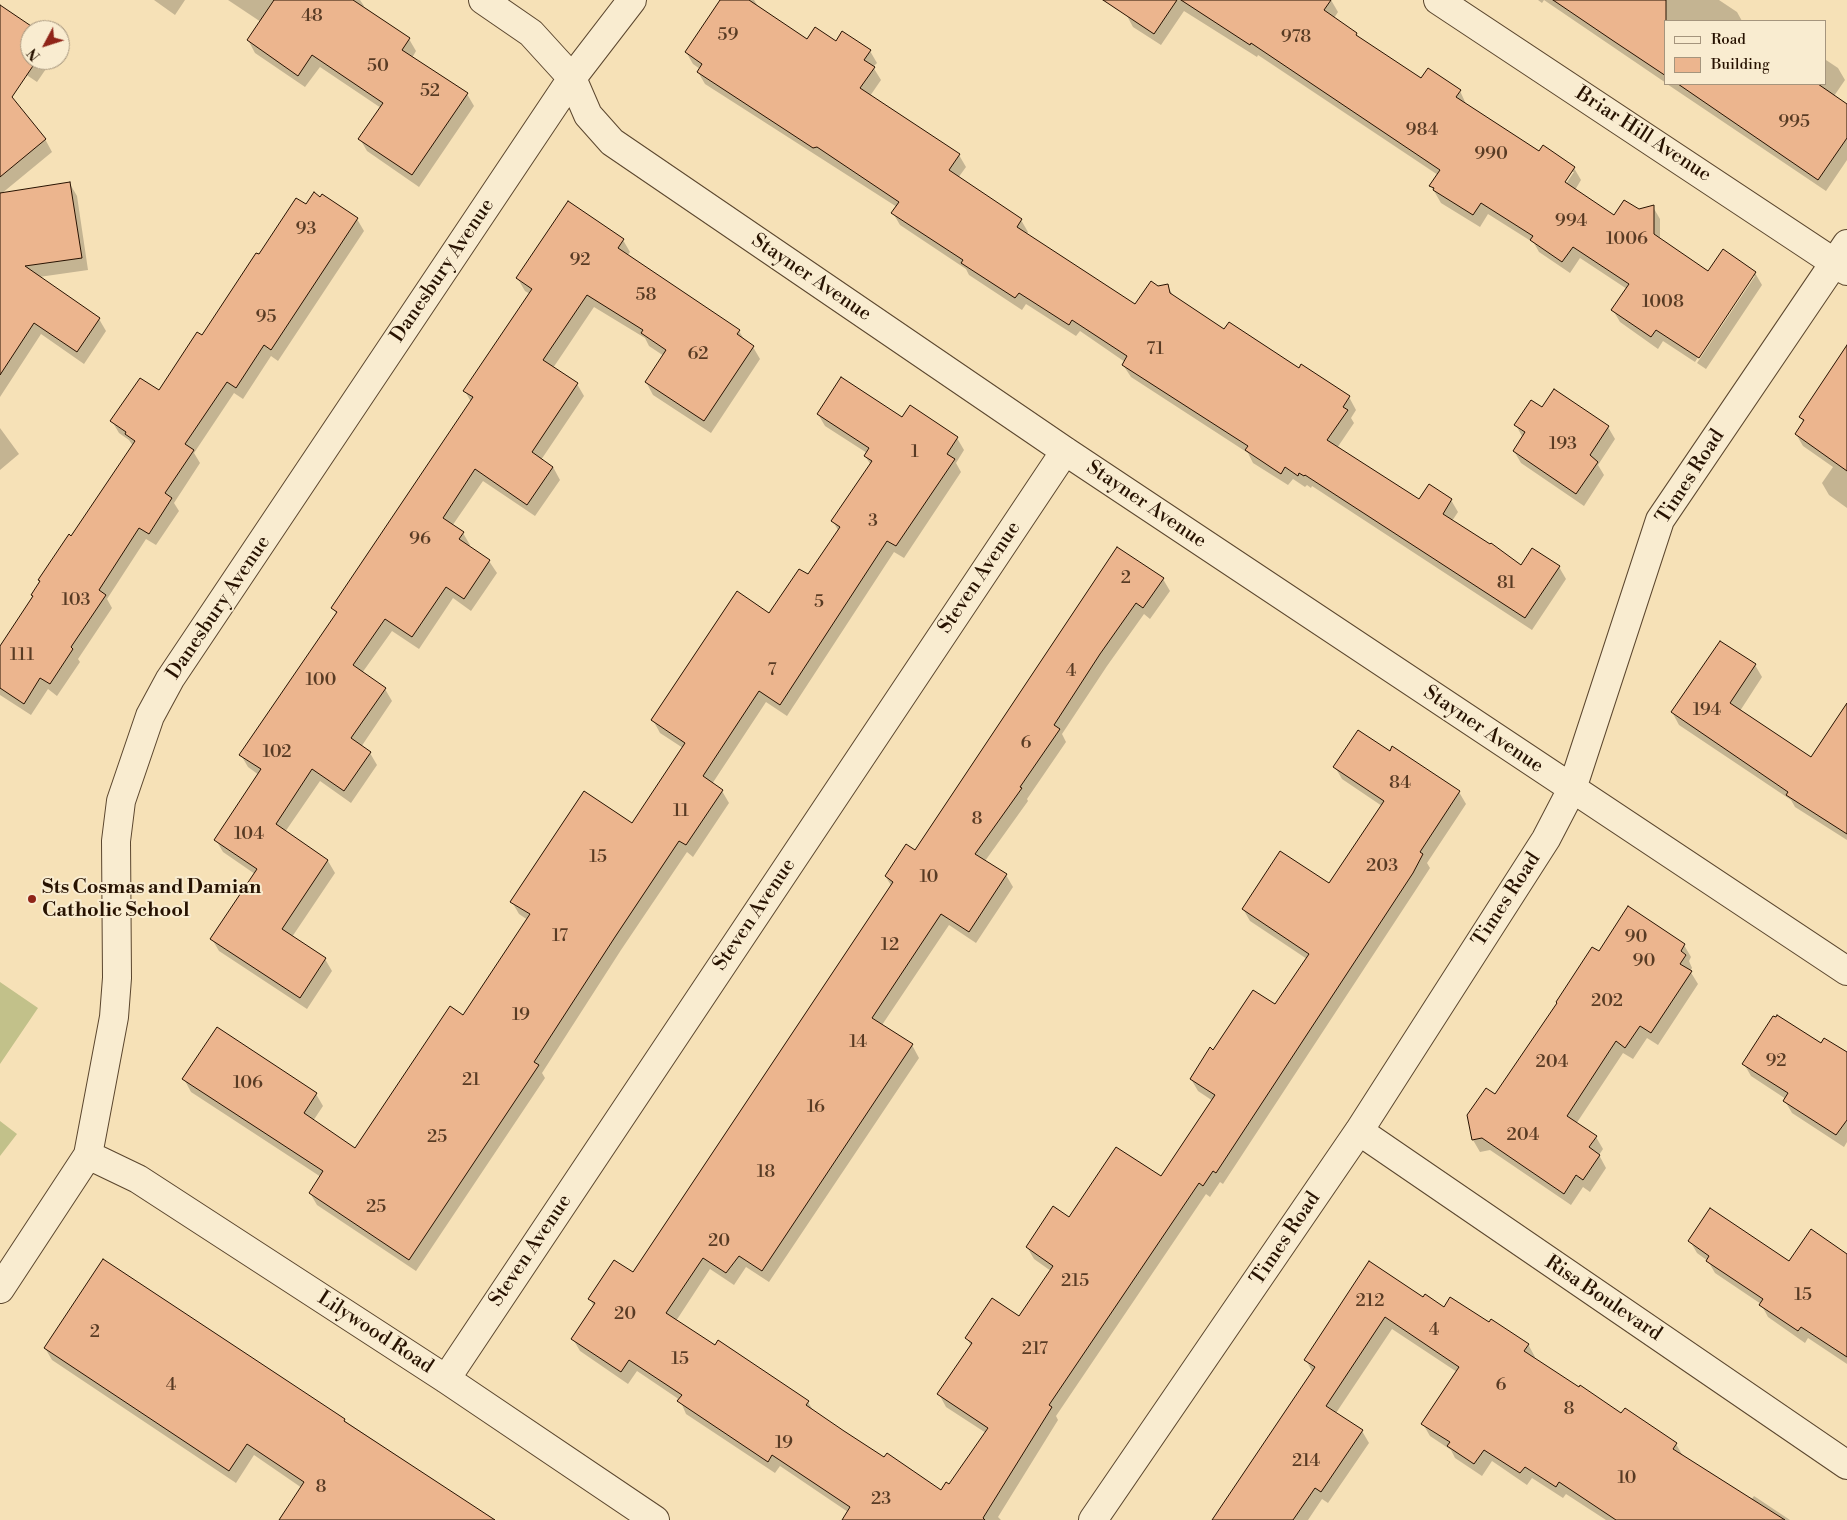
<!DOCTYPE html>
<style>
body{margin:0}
#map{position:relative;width:1847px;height:1520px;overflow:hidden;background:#f6e1b7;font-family:"Libre Bodoni",serif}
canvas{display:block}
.legend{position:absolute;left:1664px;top:20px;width:162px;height:65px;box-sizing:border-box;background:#f9ecd0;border:1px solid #a5957d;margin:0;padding:6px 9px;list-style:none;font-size:15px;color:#271201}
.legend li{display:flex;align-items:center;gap:10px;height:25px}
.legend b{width:25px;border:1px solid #a5957d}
.north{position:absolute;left:20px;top:20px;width:50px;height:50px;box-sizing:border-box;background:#f9ecd0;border:1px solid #a5957d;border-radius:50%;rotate:230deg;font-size:14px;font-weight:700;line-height:20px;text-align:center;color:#271201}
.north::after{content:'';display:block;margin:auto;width:18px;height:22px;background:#8f2418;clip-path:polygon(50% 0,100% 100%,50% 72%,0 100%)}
</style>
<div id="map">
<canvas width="1847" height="1520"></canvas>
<ul class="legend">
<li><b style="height:6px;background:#f9ecd0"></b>Road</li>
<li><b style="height:14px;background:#ecb58e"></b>Building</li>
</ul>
<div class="north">N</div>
</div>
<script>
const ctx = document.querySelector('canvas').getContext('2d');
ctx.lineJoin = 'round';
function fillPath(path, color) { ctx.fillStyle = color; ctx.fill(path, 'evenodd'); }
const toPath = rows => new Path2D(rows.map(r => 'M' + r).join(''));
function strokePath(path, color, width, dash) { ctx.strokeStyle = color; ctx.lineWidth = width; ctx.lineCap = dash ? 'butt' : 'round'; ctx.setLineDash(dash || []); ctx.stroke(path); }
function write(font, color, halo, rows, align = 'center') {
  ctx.font = font + ' "Libre Bodoni",serif'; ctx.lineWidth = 4; ctx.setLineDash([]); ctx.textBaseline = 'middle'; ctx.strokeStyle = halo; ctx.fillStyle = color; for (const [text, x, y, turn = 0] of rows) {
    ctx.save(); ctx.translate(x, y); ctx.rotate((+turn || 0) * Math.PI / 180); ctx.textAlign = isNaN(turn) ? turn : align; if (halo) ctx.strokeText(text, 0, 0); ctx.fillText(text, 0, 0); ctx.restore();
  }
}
fillPath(toPath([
 [0,982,38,1008,0,1064],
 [0,1121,17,1134,0,1156]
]), '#c2c18a');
fillPath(toPath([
 [154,0,185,0,175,15],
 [228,0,360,0,364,6,362,8,409,39,416,51,412,58,467,94,474,106,419,187,367,151,360,139,381,108,320,67,305,87,255,53,248,40,261,22],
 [723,0,754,0,759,8,807,40,836,42,870,51,877,63,873,67,881,80,870,96,959,155,966,167,958,178,1021,220,1028,232,1026,235,1135,306,1158,287,1167,285,1174,297,1225,331,1300,369,1302,366,1349,397,1356,410,1351,418,1354,423,1337,448,1419,501,1451,500,1458,512,1452,521,1522,566,1559,567,1566,579,1532,630,1312,486,1311,488,1307,485,1305,487,1293,479,1288,485,1253,463,1248,453,1131,377,1123,365,1125,362,1080,331,1076,336,1026,304,1022,310,969,275,966,269,900,225,893,213,897,207,705,84,698,72,700,69,693,64,686,52],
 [1135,0,1331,0,1338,12,1334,18,1356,34,1359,38,1422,80,1460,91,1466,104,1540,152,1574,168,1581,180,1575,190,1614,217,1653,207,1660,219,1660,240,1709,273,1755,273,1762,285,1706,369,1697,363,1755,276,1752,276,1695,362,1663,341,1658,349,1620,322,1613,310,1627,289,1580,258,1570,273,1539,252,1534,243,1488,214,1480,227,1441,203,1431,186,1438,175,1258,55,1257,57,1184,11,1161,45,1133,27,1126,14],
 [1571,172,1574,172,1563,188,1561,187],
 [1538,0,1719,0,1737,12,1742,21,1666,21,1666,83,1544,0,1542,3],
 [0,18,35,30,30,30,30,60,52,60,37,82,0,57],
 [1826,60,1838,68,1845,80,1834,96,1847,105,1847,160,1826,191,1667,84,1826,84],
 [0,84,45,139,52,152,1,194,70,184,77,196,88,270,39,277,99,319,106,331,84,364,41,334,0,397],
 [307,205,357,219,364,231,278,361,271,356,243,399,234,393,194,453,200,463,174,503,179,511,156,545,146,539,107,599,112,608,78,659,80,662,57,696,48,689,31,715,0,695,0,648,33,597,32,595,133,446,129,440,119,433,112,421,159,392,202,337,259,256],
 [623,240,630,252,627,256,739,331,745,341,753,347,760,359,711,433,653,395,646,382,664,356,649,346,645,338,594,307,553,368,577,384,584,396,541,460,553,467,560,480,535,516,483,481,452,526,463,533,470,545,469,547,489,561,497,573,471,611,453,598,419,649,392,631,362,673,385,689,392,701,361,747,370,753,377,765,351,803,320,781,285,832,328,861,335,873,292,937,325,959,332,971,307,1009,219,951,212,939,255,874,223,852,216,840,259,775,248,767,241,755,337,615,333,608,471,402,465,391,530,294,525,291,518,279],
 [1847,347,1847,508,1829,495,1822,483,1833,467,1803,446,1796,434,1804,423,1800,417],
 [1554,391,1608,427,1615,439,1598,465,1604,475,1584,506,1521,463,1514,451,1523,438,1516,425,1542,409],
 [818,414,902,419,957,438,964,450,956,463,961,472,904,558,894,552,787,716,766,702,712,784,722,791,729,803,693,857,687,852,621,950,542,1073,545,1078,416,1271,317,1205,310,1193,321,1177,191,1092,184,1079,316,1094,323,1106,313,1121,356,1150,463,1017,528,920,519,914,512,902,632,825,683,748,660,733,653,720,770,614,808,576,839,532,833,521,871,465,865,456,867,453,825,426],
 [0,428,19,454,0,470],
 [1117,548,1163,579,1170,591,1150,619,1144,614,1107,666,1062,734,1066,742,1027,799,1028,801,985,861,1006,875,1013,887,976,943,949,925,882,1025,912,1045,919,1058,769,1282,746,1267,734,1285,710,1269,676,1321,808,1402,814,1412,884,1459,941,1492,950,1486,986,1433,946,1407,939,1394,971,1346,967,1338,1019,1318,1051,1271,1034,1259,1027,1247,1069,1219,1161,1178,1213,1101,1198,1091,1191,1079,1214,1052,1275,1006,1307,959,1250,921,1243,909,1329,885,1382,806,1342,779,1335,767,1390,752,1459,792,1466,804,1427,863,1430,868,1419,885,1223,1184,1220,1182,1210,1197,1206,1194,1056,1416,1058,1420,998,1517,1001,1520,852,1520,848,1512,780,1466,775,1473,686,1414,680,1400,637,1371,628,1384,580,1351,573,1339,594,1307,590,1299,633,1274,892,887,886,877,915,852],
 [1755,665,1762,677,1740,711,1811,759,1847,705,1847,840,1795,807,1791,800,1679,725,1672,712],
 [1684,945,1691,957,1689,961,1692,968,1690,971,1698,984,1658,1045,1647,1038,1633,1059,1623,1053,1576,1124,1596,1137,1603,1149,1599,1155,1606,1168,1590,1192,1583,1187,1571,1205,1490,1150,1480,1152,1473,1140,1495,1096,1599,953],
 [1821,1044,1847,1054,1847,1142,1844,1147,1792,1113,1785,1101,1786,1099,1751,1076,1744,1064],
 [1690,1241,1790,1262,1847,1255,1847,1364,1808,1338,1805,1343,1768,1317,1761,1304,1715,1273,1708,1261,1697,1253],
 [104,1260,493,1520,292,1520,302,1488,254,1455,236,1483,52,1360,45,1348],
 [1370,1263,1423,1298,1444,1308,1489,1324,1528,1344,1535,1357,1534,1359,1621,1415,1676,1444,1683,1456,1751,1500,1754,1496,1790,1520,1606,1520,1566,1494,1563,1498,1532,1478,1527,1485,1492,1461,1482,1476,1455,1458,1451,1450,1430,1436,1423,1424,1457,1372,1392,1329,1336,1413,1362,1431,1369,1443,1328,1503,1322,1499,1308,1520,1214,1520,1313,1373,1306,1360]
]), '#0003');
const building = toPath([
 [274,0,353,0,410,38,402,50,468,93,412,175,358,139,383,103,312,55,298,76,247,40,274,0],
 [720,0,749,0,807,39,815,27,836,41,842,31,871,50,864,60,875,67,860,88,960,154,949,170,1022,219,1017,227,1135,304,1151,281,1158,286,1168,284,1170,293,1224,329,1229,322,1299,368,1301,364,1350,396,1343,407,1348,410,1327,440,1419,499,1429,484,1452,499,1443,514,1490,544,1491,543,1521,565,1532,548,1560,566,1525,618,1305,475,1304,476,1299,473,1298,476,1285,467,1281,474,1245,450,1248,446,1122,365,1127,356,1072,320,1069,325,1019,293,1015,298,961,263,963,260,891,213,899,202,817,147,813,148,697,72,702,64,685,52,720,0],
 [1103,0,1177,0,1154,34,1103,0],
 [1181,0,1331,0,1324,10,1357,33,1356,35,1421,78,1428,68,1461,90,1456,97,1539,151,1543,145,1575,167,1565,182,1614,215,1624,200,1639,209,1654,205,1654,234,1708,271,1723,249,1756,272,1699,358,1656,330,1651,337,1611,310,1629,284,1573,247,1562,262,1530,240,1533,236,1481,203,1473,215,1433,190,1434,188,1429,186,1440,170,1251,43,1250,45,1181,0],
 [1553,0,1666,0,1666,76,1612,40,1553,0],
 [0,5,37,30,30,30,30,60,37,60,12,97,46,139,0,177,0,5],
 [1678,84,1818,84,1847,104,1847,138,1818,180,1678,84],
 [70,182,82,258,25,266,100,318,77,352,34,323,0,375,0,193,70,182],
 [314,192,320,197,322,194,358,218,271,350,264,345,236,388,227,382,185,444,194,450,165,493,172,498,149,534,139,528,99,590,106,595,71,647,73,649,50,684,40,678,24,704,0,688,0,646,33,596,31,595,40,581,38,580,69,534,71,536,135,441,125,434,126,432,110,421,140,378,159,390,197,332,202,335,256,253,259,254,296,198,306,204,314,192],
 [568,201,624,239,618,248,740,330,737,334,754,346,704,421,645,382,666,350,641,333,643,330,587,295,543,360,578,383,532,452,553,467,527,505,475,469,443,518,464,532,459,539,490,560,464,599,446,587,412,637,385,619,353,665,386,688,351,738,371,752,344,791,312,769,276,824,328,860,282,929,326,958,300,998,210,939,257,869,214,840,261,769,239,755,337,612,331,608,473,397,463,391,532,289,516,278,568,201],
 [1847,345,1847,471,1795,434,1804,420,1799,417,1847,345],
 [841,377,902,417,910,405,958,437,947,454,955,459,896,546,887,541,780,705,759,691,703,776,723,790,686,845,679,841,615,937,534,1062,539,1065,409,1260,309,1193,323,1171,182,1079,217,1027,317,1093,304,1113,355,1148,450,1006,463,1015,530,914,510,902,584,791,632,823,685,743,651,720,737,591,769,613,799,569,808,574,840,527,831,521,872,461,864,456,869,448,817,414,841,377],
 [1554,389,1609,426,1590,455,1598,462,1576,494,1513,451,1525,432,1514,425,1531,400,1542,407,1554,389],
 [1117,547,1164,578,1143,608,1136,603,1100,654,1054,725,1060,729,1020,787,1022,788,975,854,1007,874,969,932,941,914,872,1018,913,1044,762,1271,739,1256,726,1273,703,1258,666,1313,715,1345,718,1340,809,1401,806,1405,844,1431,884,1457,887,1453,941,1490,946,1482,949,1484,988,1428,937,1394,972,1343,965,1338,992,1298,1019,1316,1053,1266,1026,1247,1053,1206,1069,1217,1116,1147,1161,1176,1215,1095,1190,1079,1210,1047,1213,1050,1253,990,1275,1004,1309,954,1242,909,1280,851,1329,883,1384,801,1333,767,1358,730,1390,751,1392,746,1460,791,1420,852,1423,854,1413,873,1216,1173,1213,1171,1203,1186,1199,1183,1049,1405,1052,1407,983,1518,985,1520,842,1520,850,1507,772,1455,768,1462,677,1401,682,1395,629,1360,621,1372,571,1339,595,1303,588,1299,614,1260,633,1272,893,882,885,876,906,844,915,850,1117,547],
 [1720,641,1756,664,1730,703,1811,757,1847,703,1847,834,1786,795,1788,792,1671,712,1720,641],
 [1628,906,1685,944,1681,951,1686,955,1680,964,1692,971,1651,1033,1640,1026,1625,1048,1616,1041,1567,1116,1597,1136,1589,1147,1600,1155,1583,1180,1576,1175,1564,1194,1482,1138,1472,1140,1467,1115,1486,1088,1495,1094,1557,1003,1556,1002,1592,947,1599,951,1628,906],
 [1777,1015,1821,1043,1824,1038,1847,1052,1847,1120,1836,1135,1783,1101,1788,1093,1742,1064,1773,1016,1776,1017,1777,1015],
 [1710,1208,1789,1261,1811,1229,1847,1254,1847,1357,1801,1327,1798,1331,1759,1305,1763,1299,1706,1261,1709,1256,1688,1241,1710,1208],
 [103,1259,345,1419,344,1421,495,1520,279,1520,304,1482,247,1444,229,1471,44,1348,103,1259],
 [1369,1261,1423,1297,1425,1294,1444,1307,1450,1297,1489,1322,1491,1319,1529,1344,1524,1351,1579,1387,1580,1385,1621,1413,1625,1408,1677,1443,1673,1449,1785,1520,1616,1520,1559,1482,1556,1487,1525,1467,1520,1473,1484,1450,1474,1464,1447,1446,1450,1442,1421,1424,1459,1367,1385,1317,1326,1406,1363,1430,1321,1492,1315,1488,1293,1520,1212,1520,1315,1367,1304,1360,1369,1261]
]);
fillPath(building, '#ecb58e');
strokePath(building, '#271201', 1);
const street = toPath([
 [483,0,531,33,572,78,588,115,612,142,1065,451,1847,971],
 [1438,0,1847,271],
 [1359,1131,1847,1465],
 [88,1155,138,1179,446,1379,655,1520],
 [0,1289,88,1155,114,1017,117,978,116,841,121,801,150,716,170,679,572,78,632,0],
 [446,1379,1065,451],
 [1093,1520,1359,1131,1546,839,1572,789,1660,520,1847,244]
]);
strokePath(street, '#5b462e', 30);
strokePath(street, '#f9ecd0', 28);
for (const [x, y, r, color] of [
 [32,899,5,"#8f2418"]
]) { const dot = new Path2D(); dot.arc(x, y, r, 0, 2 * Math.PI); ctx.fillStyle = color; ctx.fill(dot); strokePath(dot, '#f9ecd0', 2); }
write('18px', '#583b24', null, [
 ["48",312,17],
 ["59",728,36],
 ["978",1296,38],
 ["50",378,67],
 ["52",430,92],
 ["995",1794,123],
 ["984",1422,131],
 ["990",1491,155],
 ["994",1571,222],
 ["93",306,230],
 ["1006",1627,240],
 ["92",580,261],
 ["58",646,296],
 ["1008",1663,303],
 ["95",266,318],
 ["71",1155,350],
 ["62",698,355],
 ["193",1563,445],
 ["1",915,453],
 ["3",873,522],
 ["96",420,540],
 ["2",1126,579],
 ["81",1506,584],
 ["103",76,601],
 ["5",819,603],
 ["111",22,656],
 ["7",772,671],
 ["4",1071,672],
 ["100",321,681],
 ["194",1707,711],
 ["6",1026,744],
 ["102",277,753],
 ["84",1400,784],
 ["11",681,812],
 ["8",977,820],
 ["104",249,835],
 ["15",598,858],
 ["203",1382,867],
 ["10",929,878],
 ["17",560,937],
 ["90",1636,938],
 ["12",890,946],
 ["90",1644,962],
 ["202",1607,1002],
 ["19",521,1016],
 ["14",858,1043],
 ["92",1776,1062],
 ["204",1552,1063],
 ["21",471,1081],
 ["106",248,1084],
 ["16",816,1108],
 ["204",1523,1136],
 ["25",437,1138],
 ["18",766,1173],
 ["25",376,1208],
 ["20",719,1242],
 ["215",1075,1282],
 ["15",1803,1296],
 ["212",1370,1302],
 ["20",625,1315],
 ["4",1434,1331],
 ["2",95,1333],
 ["217",1035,1350],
 ["15",680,1360],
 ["4",171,1386],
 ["6",1501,1386],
 ["8",1569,1410],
 ["19",784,1444],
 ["214",1306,1462],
 ["10",1627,1479],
 ["8",321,1488],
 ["23",881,1500]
]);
write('20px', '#271201', '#f9ecd0', [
 ["Briar Hill Avenue",1643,135,33],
 ["Danesbury Avenue",443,271,-56],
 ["Stayner Avenue",811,278,34],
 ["Times Road",1691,477,-57],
 ["Stayner Avenue",1146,505,34],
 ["Steven Avenue",980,578,-56],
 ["Danesbury Avenue",219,608,-56],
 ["Stayner Avenue",1483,730,34],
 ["Times Road",1507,900,-57],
 ["Steven Avenue",755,915,-56],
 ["Times Road",1286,1239,-56],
 ["Steven Avenue",531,1251,-56],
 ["Risa Boulevard",1603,1299,34],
 ["Lilywood Road",375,1333,33]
]);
write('bold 20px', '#271201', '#f9ecd0', [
 ["Sts Cosmas and Damian",42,888],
 ["Catholic School",42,911]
], 'left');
</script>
